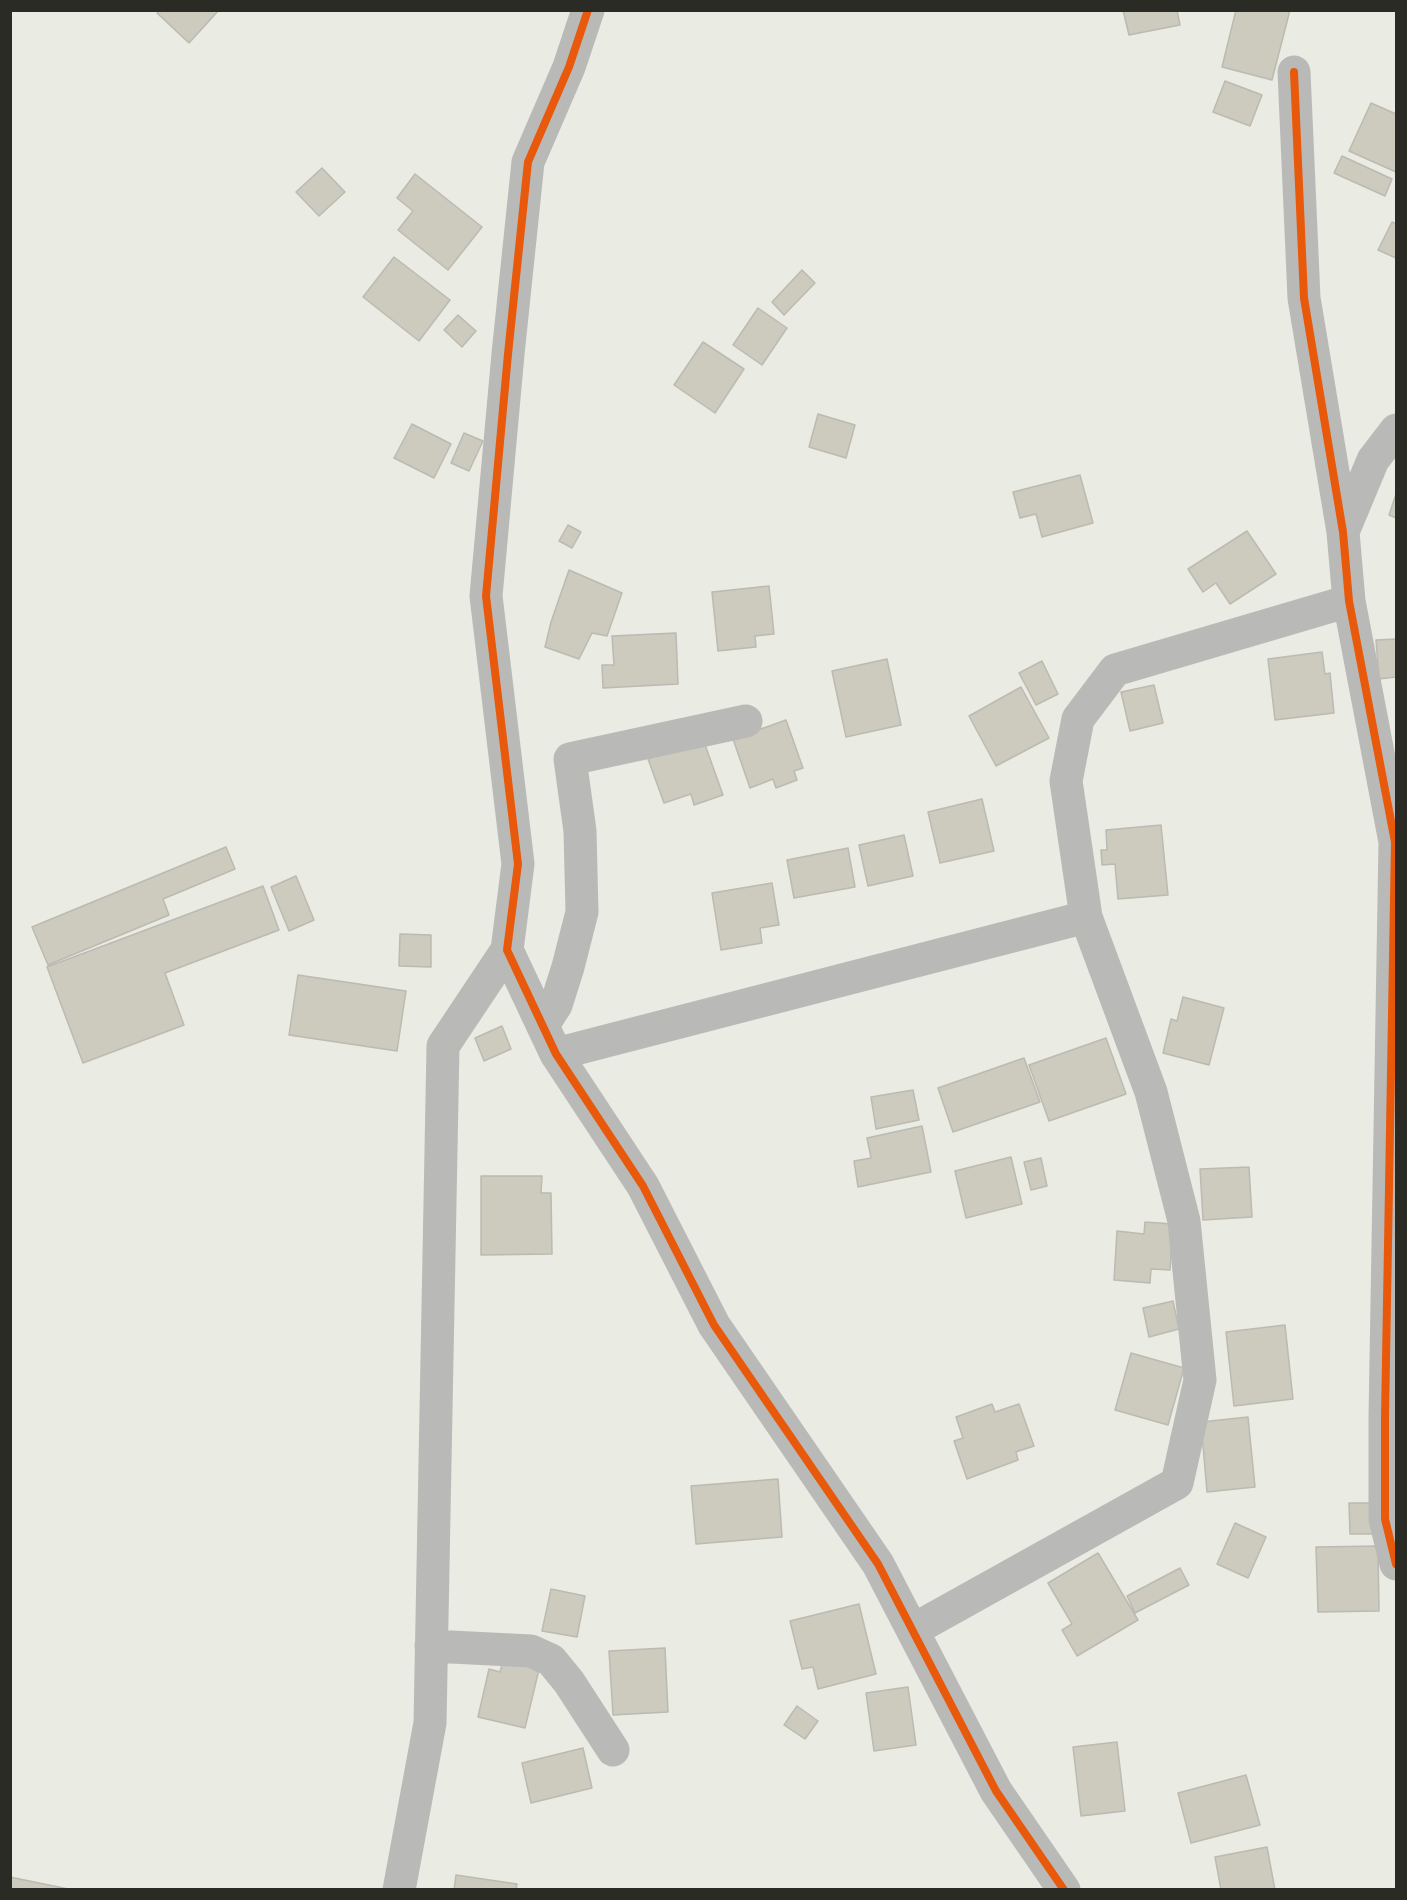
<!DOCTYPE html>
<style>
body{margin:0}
#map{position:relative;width:1407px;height:1900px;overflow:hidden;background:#eaebe2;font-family:Bitter,serif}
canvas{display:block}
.frame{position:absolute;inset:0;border:12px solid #2b2b25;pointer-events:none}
</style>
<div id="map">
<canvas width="1407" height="1900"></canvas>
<div class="frame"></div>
</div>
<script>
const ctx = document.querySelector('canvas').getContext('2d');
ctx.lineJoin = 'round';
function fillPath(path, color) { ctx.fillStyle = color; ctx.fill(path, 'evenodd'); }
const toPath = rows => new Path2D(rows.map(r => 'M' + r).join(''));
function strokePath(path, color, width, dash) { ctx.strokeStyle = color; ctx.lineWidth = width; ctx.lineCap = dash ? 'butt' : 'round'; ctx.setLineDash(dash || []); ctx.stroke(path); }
const building = toPath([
 [159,10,219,10,189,43,157,13,159,10],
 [1123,10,1177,10,1180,25,1129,35,1123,10],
 [1236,10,1290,10,1272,80,1222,67,1236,10],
 [1225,81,1262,95,1250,126,1213,112,1225,81],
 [1371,103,1396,114,1396,172,1349,151,1371,103],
 [1342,156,1392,179,1385,196,1334,173,1342,156],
 [322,168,345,192,319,216,296,192,322,168],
 [415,174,482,227,448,270,398,230,413,211,397,198,415,174],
 [1392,222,1396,224,1396,258,1378,250,1392,222],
 [394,257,450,300,419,341,363,297,394,257],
 [802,270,815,283,784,315,772,302,802,270],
 [758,308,787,328,762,365,733,345,758,308],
 [458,315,476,331,462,347,444,330,458,315],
 [703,342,744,369,715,413,674,385,703,342],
 [818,414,855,425,846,458,809,447,818,414],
 [412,424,451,444,434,478,394,458,412,424],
 [464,433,483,441,469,471,451,463,464,433],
 [1080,475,1093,523,1042,537,1036,514,1020,518,1013,492,1080,475],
 [1396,494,1396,518,1389,515,1396,494],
 [568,525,581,532,572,548,559,541,568,525],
 [1247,531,1276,574,1230,604,1216,583,1203,592,1188,569,1247,531],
 [569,570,622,593,607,636,592,633,579,659,545,647,551,622,569,570],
 [769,586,774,634,755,636,756,647,718,651,712,592,769,586],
 [676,633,678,684,603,688,602,665,614,665,612,636,676,633],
 [1396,639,1396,677,1379,679,1376,640,1396,639],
 [1322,652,1325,674,1330,673,1334,713,1275,720,1268,659,1322,652],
 [887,659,901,725,846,737,832,671,887,659],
 [1042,661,1058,694,1036,705,1019,673,1042,661],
 [1154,685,1163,723,1130,731,1121,692,1154,685],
 [1021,687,1049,738,996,766,969,716,1021,687],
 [786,720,803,768,794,771,797,780,776,788,773,779,750,788,733,739,786,720],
 [703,739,723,795,694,805,691,794,664,803,648,759,703,739],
 [982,799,994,851,940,863,928,812,982,799],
 [1161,825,1168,895,1118,899,1115,864,1102,865,1101,850,1107,850,1106,830,1161,825],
 [904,835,913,876,868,886,859,845,904,835],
 [226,847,235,869,163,899,169,915,48,965,32,927,226,847],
 [848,848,855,887,794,898,787,860,848,848],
 [296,876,314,920,289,931,271,887,296,876],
 [772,883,779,925,760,928,762,943,721,950,712,893,772,883],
 [263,886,279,930,165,973,184,1025,83,1063,47,967,263,886],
 [400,934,431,935,431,967,399,966,400,934],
 [298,975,406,991,397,1051,289,1035,298,975],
 [1183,997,1224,1008,1209,1065,1163,1053,1171,1019,1177,1021,1183,997],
 [502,1026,511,1049,484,1061,475,1038,502,1026],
 [1106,1038,1126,1094,1049,1121,1029,1065,1106,1038],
 [1024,1058,1040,1102,953,1132,938,1088,1024,1058],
 [913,1090,919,1120,876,1129,871,1097,913,1090],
 [922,1126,931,1172,858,1187,854,1161,871,1158,867,1138,922,1126],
 [1011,1157,1022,1204,966,1218,955,1171,1011,1157],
 [1041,1158,1047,1186,1031,1190,1024,1162,1041,1158],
 [1249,1167,1252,1217,1203,1220,1200,1169,1249,1167],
 [481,1176,542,1176,541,1193,551,1193,552,1254,481,1255,481,1176],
 [1145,1222,1173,1224,1170,1270,1151,1269,1150,1283,1114,1280,1117,1231,1144,1234,1145,1222],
 [1173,1301,1179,1329,1149,1337,1143,1308,1173,1301],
 [1285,1325,1293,1399,1234,1406,1226,1332,1285,1325],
 [1131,1353,1184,1368,1168,1425,1115,1410,1131,1353],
 [992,1404,995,1412,1019,1404,1034,1446,1016,1452,1018,1460,967,1479,954,1441,963,1438,956,1417,992,1404],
 [1248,1417,1255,1487,1207,1492,1201,1422,1248,1417],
 [778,1479,782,1537,696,1544,691,1486,778,1479],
 [1349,1503,1372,1503,1373,1534,1350,1534,1349,1503],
 [1235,1523,1266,1537,1248,1578,1217,1564,1235,1523],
 [1378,1546,1379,1611,1318,1612,1316,1547,1378,1546],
 [1098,1553,1138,1620,1077,1656,1062,1630,1072,1624,1048,1583,1098,1553],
 [1180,1568,1189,1585,1135,1613,1127,1596,1180,1568],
 [551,1589,585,1596,577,1637,542,1631,551,1589],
 [859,1604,876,1674,818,1689,813,1667,802,1669,790,1621,859,1604],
 [665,1648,668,1712,613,1715,609,1651,665,1648],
 [505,1653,541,1661,525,1728,478,1717,489,1669,500,1672,505,1653],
 [908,1687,916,1745,874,1751,866,1693,908,1687],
 [797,1706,818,1721,805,1739,784,1725,797,1706],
 [1117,1742,1125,1811,1081,1816,1073,1747,1117,1742],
 [583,1748,592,1788,531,1803,522,1763,583,1748],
 [1246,1775,1260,1825,1191,1843,1178,1793,1246,1775],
 [1267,1847,1275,1890,1221,1890,1215,1857,1267,1847],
 [456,1875,517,1884,516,1890,454,1890,456,1875],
 [10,1877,73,1890,10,1890,10,1877]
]);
fillPath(building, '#cdcabe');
strokePath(building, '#bbbab3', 1.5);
strokePath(toPath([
 [588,10,569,67,528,162,508,354,486,596,518,864,507,950,556,1054,643,1186,714,1325,878,1564,996,1791,1064,1890],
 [1294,72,1304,298,1343,532,1349,601,1395,842,1385,1417,1385,1519,1396,1564],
 [1343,532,1373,460,1396,430],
 [543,1025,556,1005,568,967,582,912,580,831,570,759,746,721],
 [556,1054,1086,917],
 [913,1630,1177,1483,1200,1380,1184,1221,1151,1092,1086,917,1066,781,1078,719,1115,670,1349,601],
 [431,1646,531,1651,551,1660,569,1682,613,1750],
 [399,1890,430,1723,443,1046,507,950]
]), '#b9bab7', 33);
strokePath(toPath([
 [588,10,569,67,528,162,508,354,486,596,518,864,507,950,556,1054,643,1186,714,1325,878,1564,996,1791,1064,1890],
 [1294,72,1304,298,1343,532,1349,601,1395,842,1385,1417,1385,1519,1396,1564]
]), '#e8590c', 8);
</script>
